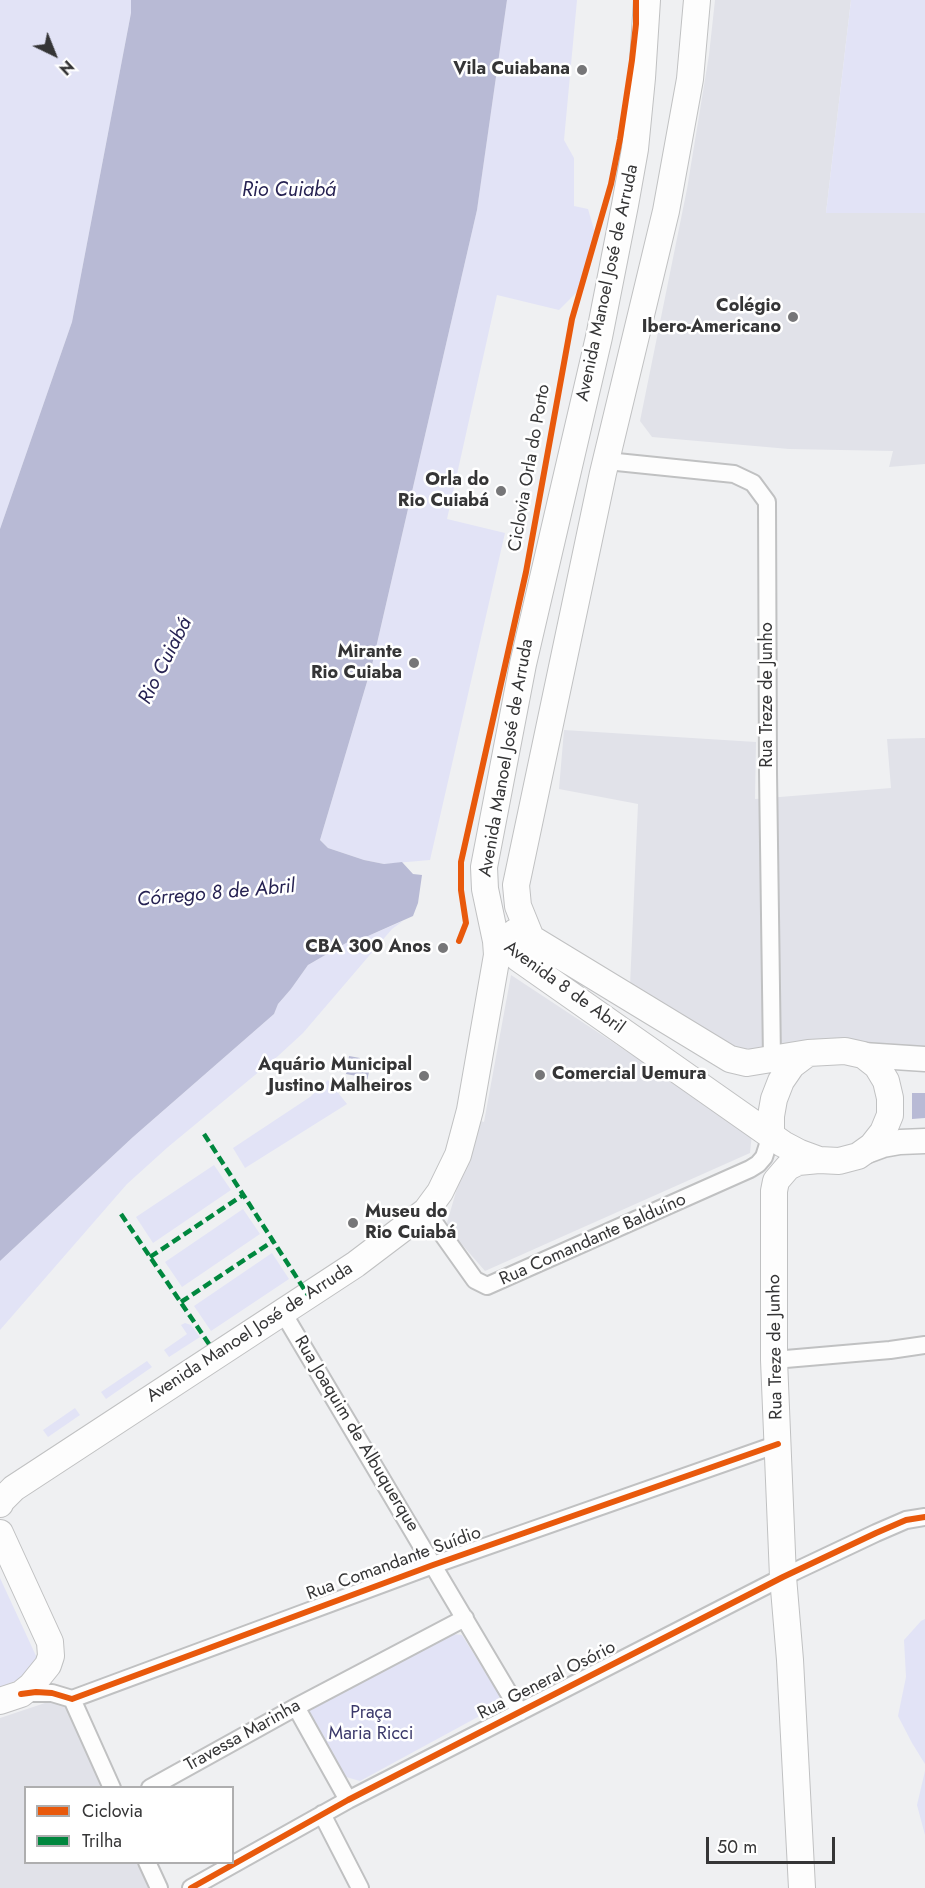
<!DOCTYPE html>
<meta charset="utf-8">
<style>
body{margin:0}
#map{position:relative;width:925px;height:1888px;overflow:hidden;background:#eff0f2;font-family:Jost,sans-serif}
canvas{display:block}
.legend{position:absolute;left:24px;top:1786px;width:210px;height:78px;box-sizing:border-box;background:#fff;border:2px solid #aeaeaf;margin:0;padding:8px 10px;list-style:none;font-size:18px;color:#353536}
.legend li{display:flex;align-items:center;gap:12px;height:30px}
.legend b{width:30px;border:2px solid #aeaeaf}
.north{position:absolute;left:24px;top:24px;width:60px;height:60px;-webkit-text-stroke:4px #fff;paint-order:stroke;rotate:137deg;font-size:16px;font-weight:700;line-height:24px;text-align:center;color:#353536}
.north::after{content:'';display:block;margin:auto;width:21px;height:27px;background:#353536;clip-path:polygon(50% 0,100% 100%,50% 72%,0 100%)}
.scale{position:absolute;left:706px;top:1837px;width:129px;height:27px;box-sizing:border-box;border:3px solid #353536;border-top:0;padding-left:8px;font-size:18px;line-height:21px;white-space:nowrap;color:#353536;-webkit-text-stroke:4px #fff;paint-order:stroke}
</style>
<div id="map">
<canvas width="925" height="1888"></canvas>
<ul class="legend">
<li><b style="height:8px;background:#e8590c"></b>Ciclovia</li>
<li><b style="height:8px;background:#00873e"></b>Trilha</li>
</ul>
<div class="north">N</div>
<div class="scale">50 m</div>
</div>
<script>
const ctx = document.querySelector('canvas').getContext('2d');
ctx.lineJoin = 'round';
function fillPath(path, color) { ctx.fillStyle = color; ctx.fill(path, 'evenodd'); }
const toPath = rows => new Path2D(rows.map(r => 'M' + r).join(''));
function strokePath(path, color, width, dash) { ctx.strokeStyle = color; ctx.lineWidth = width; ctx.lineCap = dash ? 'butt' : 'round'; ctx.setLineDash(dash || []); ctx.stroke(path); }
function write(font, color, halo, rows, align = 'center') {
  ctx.font = font + ' Jost,sans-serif'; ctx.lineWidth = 5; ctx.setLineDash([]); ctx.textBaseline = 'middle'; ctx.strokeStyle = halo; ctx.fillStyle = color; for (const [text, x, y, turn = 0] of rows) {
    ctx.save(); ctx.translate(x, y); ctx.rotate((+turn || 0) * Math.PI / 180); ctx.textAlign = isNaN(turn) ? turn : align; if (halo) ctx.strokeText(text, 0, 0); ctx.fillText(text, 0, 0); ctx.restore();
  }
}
fillPath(toPath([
 [715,0,851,0,826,213,925,213,925,464,889,467,893,451,789,449,652,437,640,421,687,189,709,55],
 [564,730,756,742,755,799,891,788,887,739,925,738,925,1058,743,1057,630,986,638,804,559,789],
 [511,975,752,1134,750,1153,485,1271,446,1226,477,1120,484,1122],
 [51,1701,70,1709,105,1787,26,1788,26,1862,139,1863,151,1888,0,1888,0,1718]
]), '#e1e2e9');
fillPath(toPath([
 [0,0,131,0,131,13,72,322,0,529],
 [507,0,577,0,564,140,574,158,574,206,588,209,597,240,582,287,559,310,497,295,447,519,505,533,430,860,384,864,364,860,328,848,320,840,372,665,477,210],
 [851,0,925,0,925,213,826,213],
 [403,921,392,929,303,1033,278,1056,168,1147,127,1184,0,1330,0,1261,133,1137,274,1014,278,1004,291,989,308,965,353,939,368,936],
 [328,1080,347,1104,245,1168,233,1148,310,1097],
 [214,1165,231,1190,153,1243,136,1217],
 [243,1209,260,1234,182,1287,165,1262],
 [272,1253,289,1279,211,1331,194,1306],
 [185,1323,191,1325,200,1337,169,1357,164,1350,187,1334,181,1325],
 [147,1361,152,1367,106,1399,101,1392],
 [75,1408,80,1415,48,1437,43,1430],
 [0,1578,37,1658,28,1676,0,1687],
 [925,1619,925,1764,912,1743,898,1716,906,1677,904,1640,921,1621],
 [453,1634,462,1635,500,1696,498,1706,360,1781,346,1777,309,1711,317,1701],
 [925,1771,925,1835,917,1805]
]), '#e2e3f6');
fillPath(toPath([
 [131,0,507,0,477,210,372,665,320,840,328,848,364,860,384,864,402,862,413,874,422,875,418,903,413,916,368,936,353,939,308,965,291,989,278,1004,274,1014,133,1137,0,1261,0,529,72,322,131,13],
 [349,1056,360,1058,357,1070,369,1072,365,1090,354,1088,357,1076,346,1074],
 [912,1093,925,1093,925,1118,912,1119]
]), '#b8bad5');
const minor = toPath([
 [607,461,734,474,753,483,767,502,768,772,772,1059],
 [426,1211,475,1280,487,1286,750,1169,758,1164,764,1157,771,1135],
 [282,1311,520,1712],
 [774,1360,890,1350,925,1345],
 [22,1693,52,1693,72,1699,433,1565,778,1444],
 [72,1699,112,1788],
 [296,1707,348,1800],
 [150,1788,296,1707,465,1618],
 [322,1814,360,1888],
 [147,1862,159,1888],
 [191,1888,348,1800,783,1577,876,1533,906,1520,925,1517]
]);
const secondary = toPath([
 [863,1055,925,1059],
 [864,1152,883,1145,900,1142,925,1141]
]);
const primary = toPath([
 [515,932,531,938,730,1059,747,1063,808,1053],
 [531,938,518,906,516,885,603,473,666,211,690,79,697,0],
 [496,939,518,958,783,1144,800,1153,819,1160,839,1161,858,1156,872,1146,883,1132,890,1115,890,1098,886,1081,877,1066,863,1055,845,1051,808,1053,792,1065,781,1081,774,1099,771,1116,771,1135],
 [0,1504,1,1501,14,1488,356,1264,426,1211,440,1192,458,1155,470,1110,497,955,496,941,485,889,484,867,523,664,599,337,625,205,635,149,642,78,647,0],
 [0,1533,50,1642,51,1656,48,1665,31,1686,21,1694,0,1701],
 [802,1888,790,1660,783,1577,774,1360,774,1191,776,1181,788,1167,798,1162,819,1160]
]);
strokePath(minor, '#c0c1c2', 20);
strokePath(secondary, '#c0c1c2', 27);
strokePath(primary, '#c0c1c2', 28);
strokePath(minor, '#fdfdfd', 16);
strokePath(secondary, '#fdfdfd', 24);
strokePath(primary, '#fdfdfd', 26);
strokePath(toPath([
 [204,1134,308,1295],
 [121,1214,209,1344],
 [150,1257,243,1195],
 [181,1302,273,1241]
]), '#00873e', 4.5, [9, 4.5]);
strokePath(toPath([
 [459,941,466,923,461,890,461,862,526,572,572,319,611,184,620,139,632,60,636,24,636,0],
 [21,1694,36,1692,52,1693,72,1699,433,1565,778,1444],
 [191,1888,348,1800,783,1577,876,1533,906,1520,925,1517]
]), '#e8590c', 6);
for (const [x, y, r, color] of [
 [582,70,6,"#767678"],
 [793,317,6,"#767678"],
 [501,491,6,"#767678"],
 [414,663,6,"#767678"],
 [443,948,6,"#767678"],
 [540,1075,6,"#767678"],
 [424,1076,6,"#767678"],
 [353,1223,6,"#767678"]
]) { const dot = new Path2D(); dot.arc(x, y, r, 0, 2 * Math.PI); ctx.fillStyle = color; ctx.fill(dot); strokePath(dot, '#fff', 2); }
write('bold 18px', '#353536', '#fff', [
 ["Vila Cuiabana",570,70],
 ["Colégio",781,307],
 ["Ibero-Americano",781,328],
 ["Orla do",489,481],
 ["Rio Cuiabá",489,502],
 ["Mirante",402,653],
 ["Rio Cuiaba",402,674],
 ["CBA 300 Anos",431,948],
 ["Aquário Municipal",412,1066],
 ["Justino Malheiros",412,1087],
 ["Comercial Uemura",552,1075,"left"],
 ["Museu do",365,1213,"left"],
 ["Rio Cuiabá",365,1234,"left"]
], 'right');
write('18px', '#353536', '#fff', [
 ["Avenida Manoel José de Arruda",608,283,-78],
 ["Ciclovia Orla do Porto",530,468,-80],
 ["Rua Treze de Junho",768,695,-90],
 ["Avenida Manoel José de Arruda",507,758,-80],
 ["Avenida 8 de Abril",564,988,36],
 ["Rua Comandante Balduíno",593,1240,-24],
 ["Avenida Manoel José de Arruda",250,1333,-33],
 ["Rua Treze de Junho",776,1347,-91],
 ["Rua Joaquim de Albuquerque",356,1434,59],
 ["Rua Comandante Suídio",394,1564,-20],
 ["Rua General Osório",547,1681,-27],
 ["Travessa Marinha",243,1736,-29]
]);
write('18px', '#3a386a', '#fff', [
 ["Praça",371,1714],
 ["Maria Ricci",371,1735]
]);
write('italic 20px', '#262252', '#fff', [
 ["Rio Cuiabá",289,191],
 ["Rio Cuiabá",166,661,-63],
 ["Córrego 8 de Abril",216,894,-5]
]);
</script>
